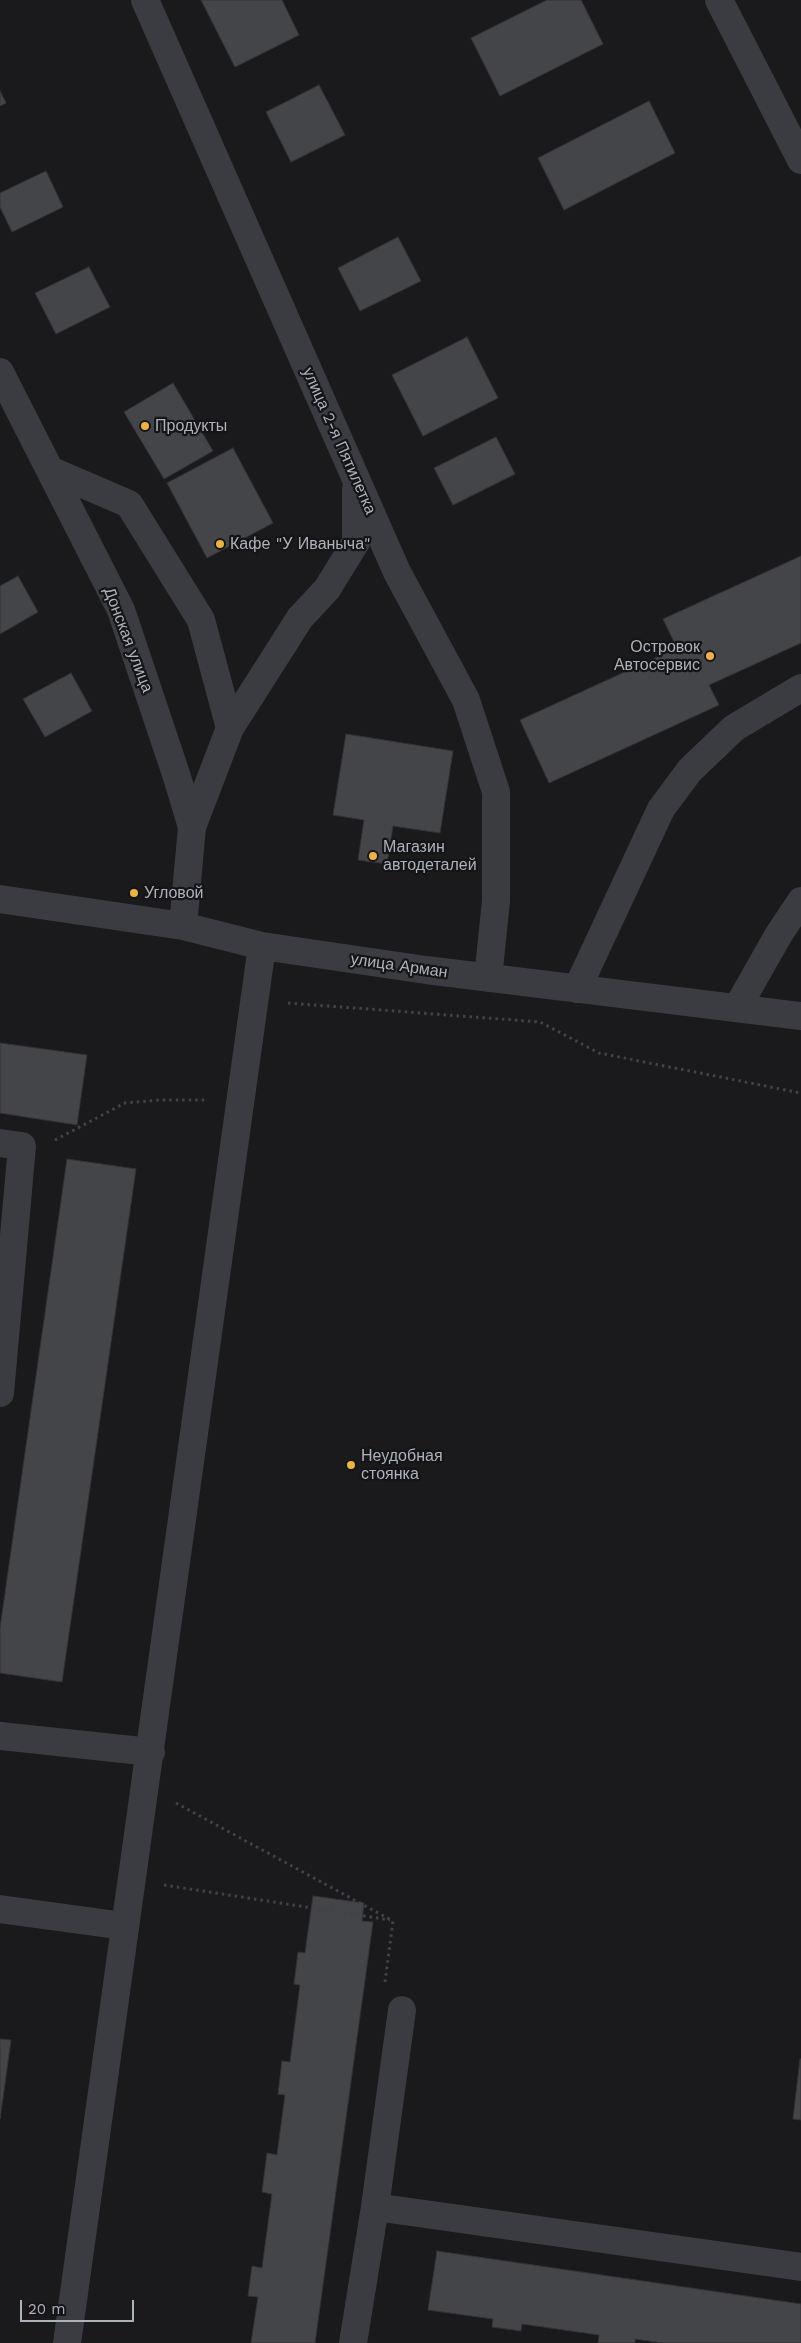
<!DOCTYPE html>
<meta charset="utf-8">
<style>
body{margin:0}
#map{position:relative;width:801px;height:2343px;overflow:hidden;background:#1a1a1c;font-family:"Work Sans",sans-serif}
canvas{display:block}
.scale{position:absolute;left:20px;top:2300px;width:114px;height:22px;box-sizing:border-box;border:2px solid #adb2bb;border-top:0;padding-left:6px;font-size:15px;line-height:18px;white-space:nowrap;color:#adb2bb;-webkit-text-stroke:4px #151517;paint-order:stroke}
</style>
<div id="map">
<canvas width="801" height="2343"></canvas>
<div class="scale">20 m</div>
</div>
<script>
const ctx = document.querySelector('canvas').getContext('2d');
ctx.lineJoin = 'round';
function fillPath(path, color) { ctx.fillStyle = color; ctx.fill(path, 'evenodd'); }
const toPath = rows => new Path2D(rows.map(r => 'M' + r).join(''));
function strokePath(path, color, width, dash) { ctx.strokeStyle = color; ctx.lineWidth = width; ctx.lineCap = dash ? 'butt' : 'round'; ctx.setLineDash(dash || []); ctx.stroke(path); }
function write(font, color, halo, rows, align = 'center') {
  ctx.font = font + ' "Work Sans",sans-serif'; ctx.lineWidth = 4.5; ctx.setLineDash([]); ctx.textBaseline = 'middle'; ctx.strokeStyle = halo; ctx.fillStyle = color; for (const [text, x, y, turn = 0] of rows) {
    ctx.save(); ctx.translate(x, y); ctx.rotate((+turn || 0) * Math.PI / 180); ctx.textAlign = isNaN(turn) ? turn : align; if (halo) ctx.strokeText(text, 0, 0); ctx.fillText(text, 0, 0); ctx.restore();
  }
}
const building = toPath([
 [201,0,282,0,299,35,235,67,201,0],
 [547,0,581,0,603,44,500,96,471,38,547,0],
 [319,85,345,135,291,162,266,112,319,85],
 [0,91,6,103,0,106,0,91],
 [649,101,675,153,564,210,538,158,649,101],
 [46,171,63,207,12,232,0,207,0,193,46,171],
 [398,237,421,281,360,311,338,268,398,237],
 [89,267,110,307,56,334,35,293,89,267],
 [467,337,498,398,423,436,392,375,467,337],
 [173,383,213,451,164,479,124,412,173,383],
 [496,437,515,474,453,505,434,468,496,437],
 [233,448,273,523,207,558,167,483,233,448],
 [801,556,801,643,709,685,719,705,549,783,520,720,677,648,663,619,801,556],
 [18,576,38,612,0,634,0,586,18,576],
 [71,673,92,711,45,737,23,699,71,673],
 [346,734,453,751,440,833,393,826,387,864,358,860,364,820,333,815,346,734],
 [0,1043,87,1055,77,1125,0,1113,0,1043],
 [67,1159,136,1169,62,1682,0,1673,0,1628,67,1159],
 [313,1896,364,1903,362,1921,373,1922,315,2343,251,2343,258,2297,248,2296,252,2266,262,2268,272,2194,262,2192,267,2153,277,2155,285,2095,278,2094,282,2061,290,2062,300,1985,294,1984,298,1952,305,1953,313,1896],
 [0,2039,11,2040,0,2119,0,2039],
 [800,2059,801,2059,801,2120,793,2119,800,2059],
 [437,2251,801,2304,801,2343,663,2343,635,2339,635,2343,598,2343,599,2335,522,2324,521,2331,492,2327,493,2319,428,2310,437,2251]
]);
fillPath(building, '#444549');
strokePath(building, '#343438', 1);
strokePath(toPath([
 [288,1003,540,1022,599,1053,801,1093],
 [55,1140,125,1103,160,1100,207,1100],
 [176,1803,393,1921],
 [164,1885,390,1920],
 [385,1982,393,1921]
]), '#414348', 3, [2.5, 4]);
strokePath(toPath([
 [145,0,397,572,466,700,496,792,496,901,488,978],
 [719,0,801,160],
 [0,372,121,610,176,774,192,827,183,926],
 [50,470,129,504,201,620,230,728],
 [192,827,230,728,300,618,327,589,356,542,356,490],
 [0,899,183,926,262,946,426,970,801,1016],
 [577,989,661,809,690,770,734,728,801,688],
 [737,1008,779,934,801,901],
 [0,1143,22,1146,0,1393],
 [0,1736,151,1752],
 [0,1909,124,1926],
 [375,2207,801,2267],
 [67,2343,262,946],
 [353,2343,375,2207,402,2010]
]), '#3b3c41', 28);
for (const [x, y, r, color] of [
 [145,426,5,"#ebb344"],
 [220,544,5,"#ebb344"],
 [710,656,5,"#ebb344"],
 [373,856,5,"#ebb344"],
 [134,893,5,"#ebb344"],
 [351,1465,5,"#ebb344"]
]) { const dot = new Path2D(); dot.arc(x, y, r, 0, 2 * Math.PI); ctx.fillStyle = color; ctx.fill(dot); strokePath(dot, '#151517', 2); }
write('16px', '#adb2bb', '#151517', [
 ["Продукты",155,426],
 ["Кафе \"У Иваныча\"",230,544],
 ["Островок",700,647,"right"],
 ["Автосервис",700,665,"right"],
 ["Магазин",383,847],
 ["автодеталей",383,865],
 ["Угловой",144,893],
 ["Неудобная",361,1456],
 ["стоянка",361,1474]
], 'left');
write('16px', '#adb2bb', '#151517', [
 ["улица 2-я Пятилетка",339,441,66],
 ["Донская улица",128,640,69],
 ["улица Арман",399,966,8]
]);
</script>
